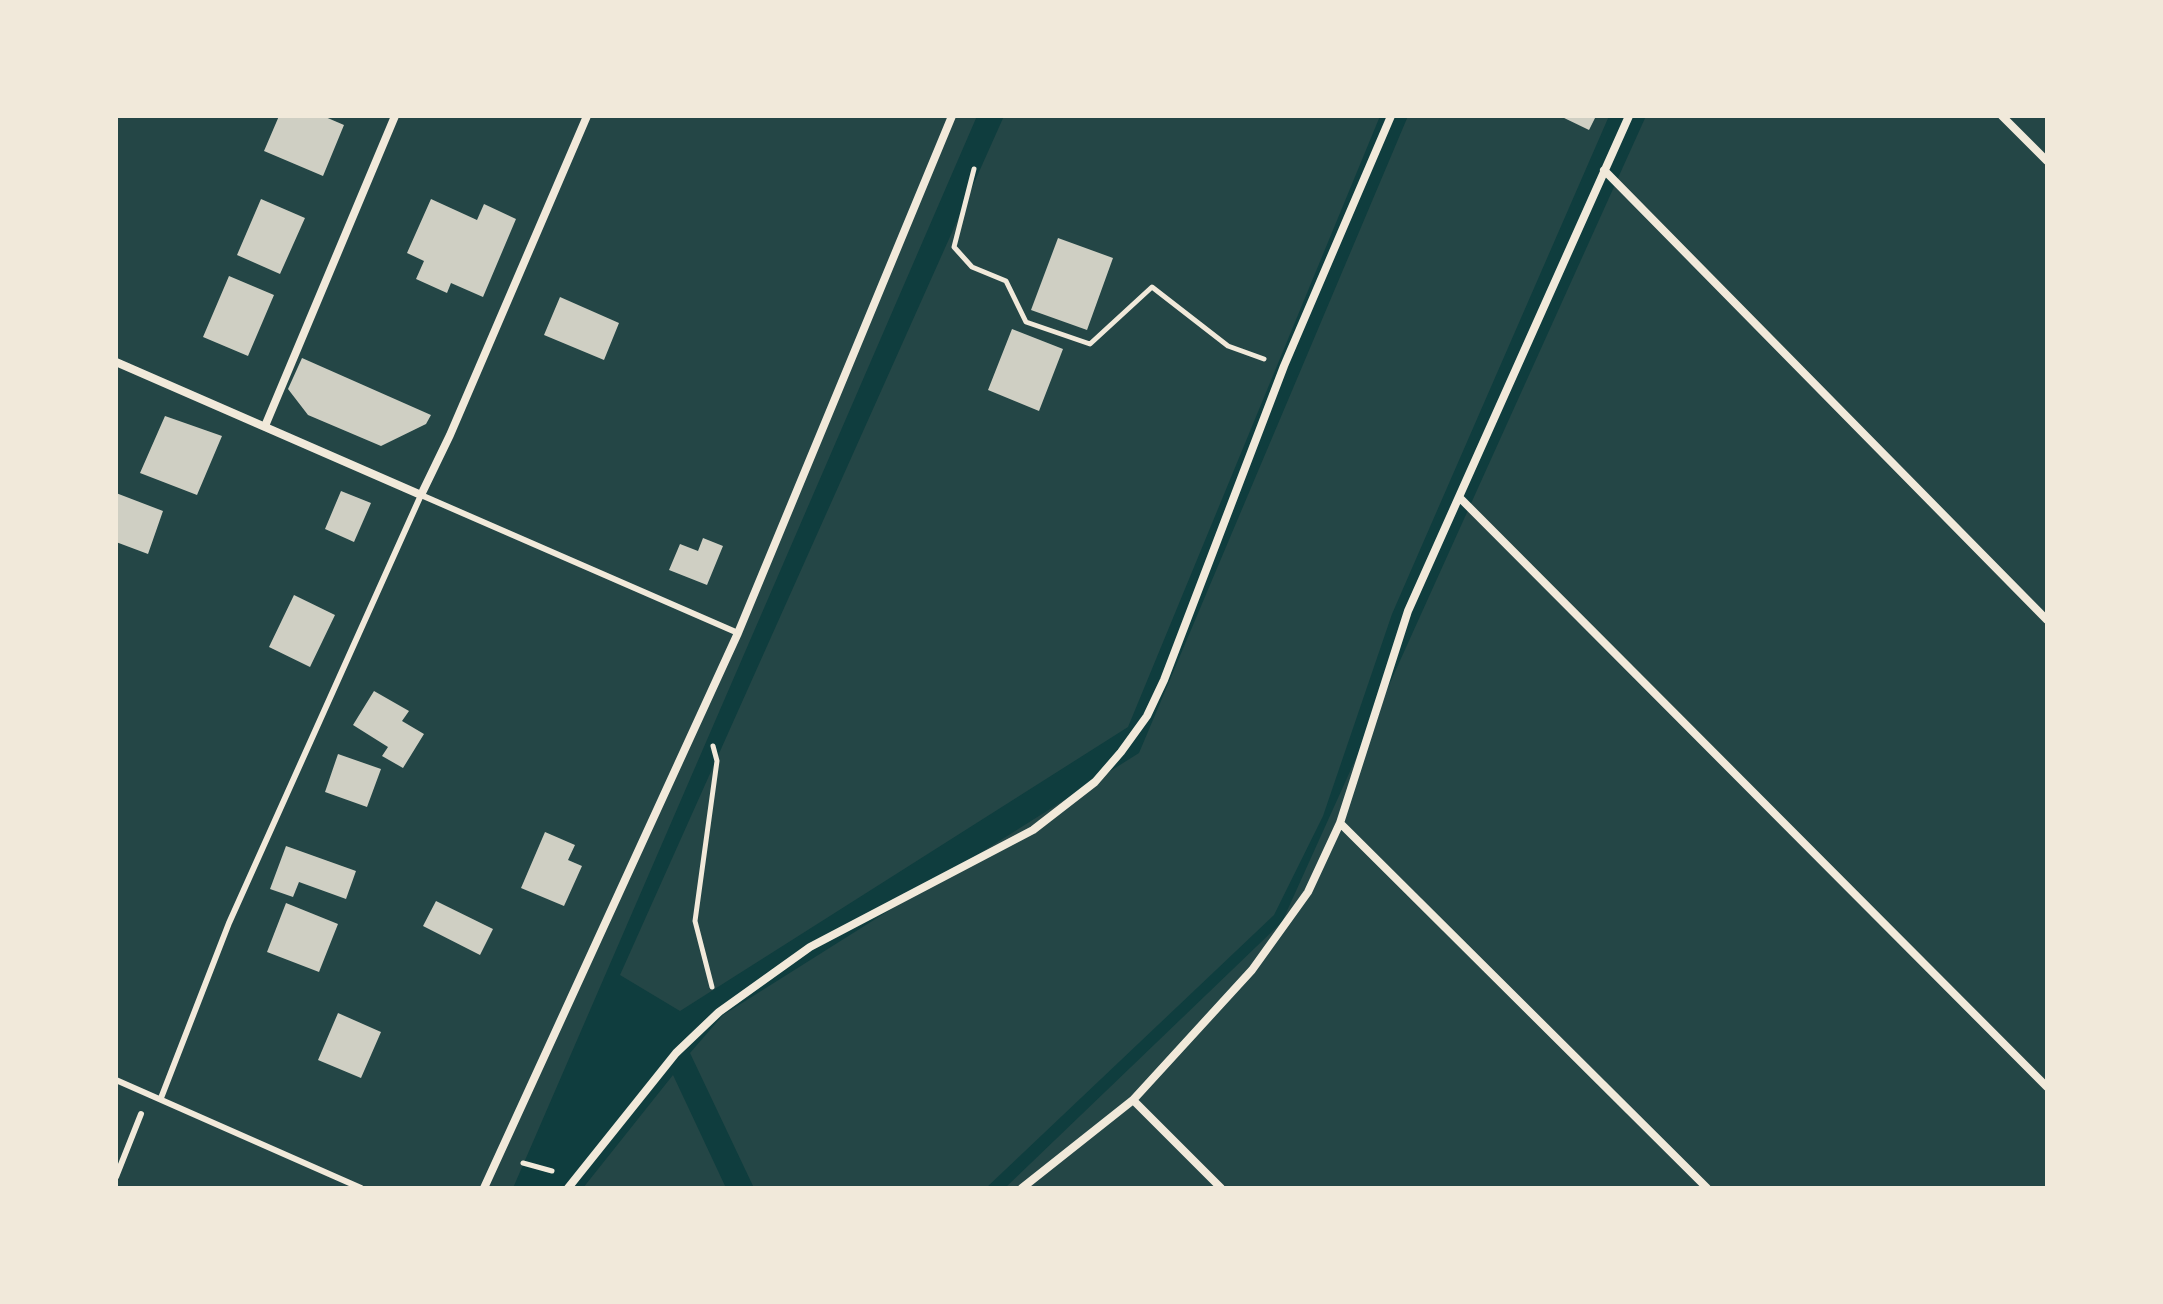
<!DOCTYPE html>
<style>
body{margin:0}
#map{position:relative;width:2163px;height:1304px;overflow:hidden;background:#0f3d3e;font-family:"Source Sans 3",sans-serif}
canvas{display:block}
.frame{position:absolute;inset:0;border:118px solid #f1e9da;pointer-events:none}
</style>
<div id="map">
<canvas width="2163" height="1304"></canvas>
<div class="frame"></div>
</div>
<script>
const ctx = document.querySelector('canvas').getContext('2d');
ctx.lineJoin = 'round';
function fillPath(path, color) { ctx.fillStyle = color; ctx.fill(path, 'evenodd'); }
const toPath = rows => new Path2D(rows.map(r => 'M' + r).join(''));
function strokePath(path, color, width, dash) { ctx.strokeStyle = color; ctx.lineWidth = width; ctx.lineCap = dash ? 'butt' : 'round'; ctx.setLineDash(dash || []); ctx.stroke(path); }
fillPath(toPath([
 [116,116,977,116,513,1188,116,1188],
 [1004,116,1380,116,1128,727,680,1011,620,975],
 [1408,116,1609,116,1392,614,1323,816,1274,915,986,1188,754,1188,690,1053,723,1015,1139,753],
 [1646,116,2047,116,2047,1188,1005,1188,1282,922],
 [673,1075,726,1188,583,1188]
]), '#244646');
fillPath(toPath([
 [279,116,323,116,344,125,323,176,264,151],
 [1560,116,1596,116,1589,130],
 [261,199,305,218,280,274,237,255],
 [431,199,477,220,484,204,516,219,483,297,451,283,447,293,416,279,424,261,407,253],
 [1058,238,1113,258,1087,330,1031,310],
 [229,276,274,295,248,356,203,337],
 [560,297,619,323,604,360,544,335],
 [1012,329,1063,349,1039,411,988,390],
 [302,358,431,415,426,424,381,446,308,415,288,389],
 [165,416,222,436,197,495,140,473],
 [341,491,371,503,354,542,325,529],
 [116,493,163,511,148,554,116,542],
 [703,538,723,546,707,585,669,570,680,544,698,551],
 [294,595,335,615,310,667,269,647],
 [374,691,409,711,402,721,424,734,403,768,382,756,388,747,353,725],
 [338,754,381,769,367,807,325,792],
 [545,832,575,845,568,860,582,866,564,906,521,888],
 [286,846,356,871,346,899,299,882,293,897,270,889],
 [436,901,493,929,480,955,423,926],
 [286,903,338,924,319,972,267,952],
 [338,1013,381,1032,361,1078,318,1060]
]), '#cfcfc3');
strokePath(toPath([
 [974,169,954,247,972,267,1006,281,1026,322,1090,344,1152,287,1228,346,1264,359],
 [712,987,695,921,717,761,713,746],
 [523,1163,552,1171]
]), '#f1e9da', 5);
strokePath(toPath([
 [116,1080,361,1188],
 [161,1098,229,923,421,495,738,633],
 [116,1177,141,1114]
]), '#f1e9da', 6);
strokePath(toPath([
 [2002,116,2047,161],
 [1604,170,2047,620],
 [116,362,421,495,450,435,587,116],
 [265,426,395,116],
 [1459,497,2047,1087],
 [1340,823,1707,1188],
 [1133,1100,1221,1188],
 [484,1188,738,633,952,116],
 [568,1188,676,1053,719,1012,810,947,1033,830,1095,782,1121,752,1147,716,1164,680,1284,366,1391,116],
 [1022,1188,1133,1100,1252,970,1308,892,1340,823,1408,611,1629,116]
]), '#f1e9da', 8);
</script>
